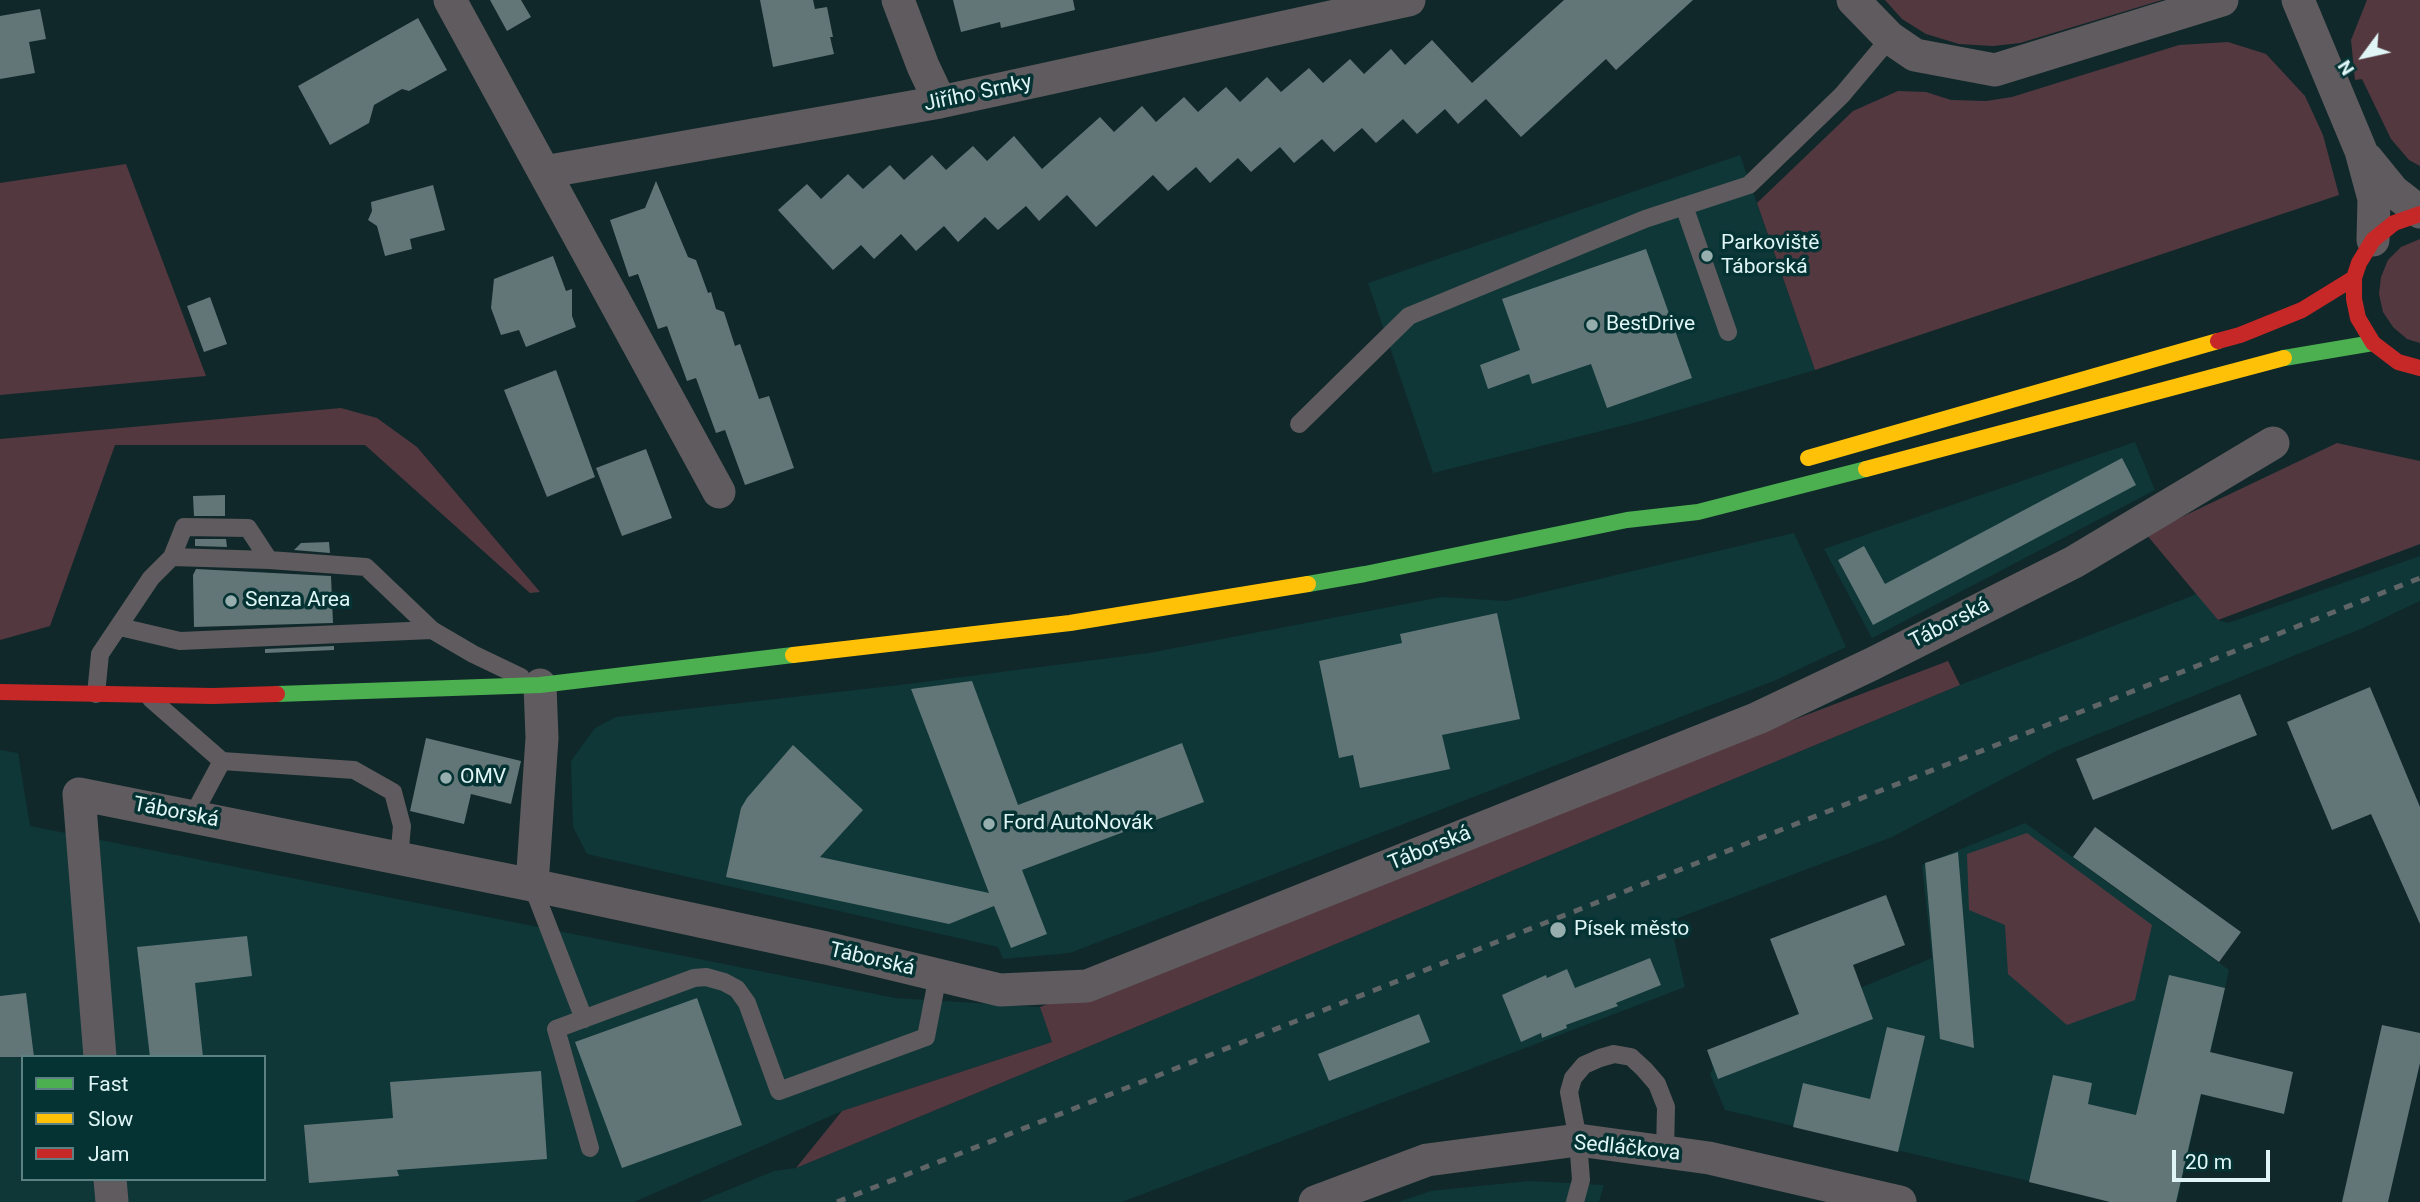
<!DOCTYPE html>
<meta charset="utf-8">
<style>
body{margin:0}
#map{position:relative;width:2420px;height:1202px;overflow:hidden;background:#10282a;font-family:Roboto,sans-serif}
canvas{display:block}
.legend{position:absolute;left:21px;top:1055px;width:245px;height:126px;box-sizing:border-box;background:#053334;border:2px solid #5d8182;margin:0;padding:9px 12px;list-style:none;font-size:21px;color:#e0f6f6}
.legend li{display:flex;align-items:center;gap:14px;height:35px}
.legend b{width:35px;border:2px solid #5d8182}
.north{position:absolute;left:2329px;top:21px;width:70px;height:70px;-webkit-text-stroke:5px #053334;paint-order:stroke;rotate:237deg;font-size:19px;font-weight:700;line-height:28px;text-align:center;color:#e0f6f6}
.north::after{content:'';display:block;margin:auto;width:24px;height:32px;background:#e0f6f6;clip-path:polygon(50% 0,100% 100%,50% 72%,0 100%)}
.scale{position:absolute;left:2172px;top:1150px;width:98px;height:32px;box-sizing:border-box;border:4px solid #e0f6f6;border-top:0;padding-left:9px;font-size:21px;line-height:24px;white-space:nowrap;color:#e0f6f6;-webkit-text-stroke:5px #053334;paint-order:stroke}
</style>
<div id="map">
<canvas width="2420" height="1202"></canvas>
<ul class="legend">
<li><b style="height:9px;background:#4caf50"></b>Fast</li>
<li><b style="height:9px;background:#ffc107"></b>Slow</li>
<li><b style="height:9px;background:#c62828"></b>Jam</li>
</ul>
<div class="north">N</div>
<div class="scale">20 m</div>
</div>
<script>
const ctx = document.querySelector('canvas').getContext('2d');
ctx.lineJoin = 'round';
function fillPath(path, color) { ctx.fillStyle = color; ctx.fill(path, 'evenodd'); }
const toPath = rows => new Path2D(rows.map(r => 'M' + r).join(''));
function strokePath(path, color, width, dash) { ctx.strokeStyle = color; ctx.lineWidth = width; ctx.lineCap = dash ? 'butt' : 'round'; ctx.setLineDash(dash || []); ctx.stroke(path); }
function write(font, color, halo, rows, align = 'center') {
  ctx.font = font + ' Roboto,sans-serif'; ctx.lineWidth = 7; ctx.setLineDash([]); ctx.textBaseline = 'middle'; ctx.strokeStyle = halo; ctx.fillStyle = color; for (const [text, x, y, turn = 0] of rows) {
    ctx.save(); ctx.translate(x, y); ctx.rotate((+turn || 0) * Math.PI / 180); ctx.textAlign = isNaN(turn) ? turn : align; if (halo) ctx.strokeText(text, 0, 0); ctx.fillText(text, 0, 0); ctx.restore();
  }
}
fillPath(toPath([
 [1740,155,1815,370,1641,421,1433,473,1368,283],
 [2135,442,2155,490,1872,638,1824,549],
 [1794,533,1846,647,1776,680,1070,953,1003,959,998,947,587,854,573,827,571,761,595,728,616,717,900,685,1149,653,1442,597,1506,601],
 [2420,556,2420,601,2363,628,2058,750,1892,837,1670,921,1685,987,1122,1202,699,1202,774,1171,796,1168,1960,685,2197,594,2218,620,2228,623],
 [0,750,18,753,30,826,895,998,1040,1007,1052,1042,842,1111,634,1202,0,1202],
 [23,1057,264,1057,264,1179,23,1179],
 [2025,823,2229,970,2177,1202,2119,1202,1725,1110,1710,1074,1713,1069,1709,1051,1932,958,1922,865],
 [1529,1181,1604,1185,1599,1202,1398,1202,1431,1191]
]), '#0f3738');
fillPath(toPath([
 [1885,0,2162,0,2020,43,1993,46,1959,44,1926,34,1902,19],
 [2367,0,2420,0,2420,166,2409,160,2391,139,2362,79,2355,80,2351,40],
 [2228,42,2266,54,2305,96,2323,135,2339,195,1815,370,1757,203,1853,111,1898,91,1926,92,1951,100,1986,101,2012,97,2179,45],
 [126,164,206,376,0,395,0,183],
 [2420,239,2420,343,2407,339,2393,327,2383,312,2379,294,2381,277,2388,260,2401,247],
 [341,408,377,418,417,447,540,592,530,593,365,445,115,445,50,626,0,640,0,439],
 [2337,443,2420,461,2420,544,2218,620,2146,534],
 [1948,661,1960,685,796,1168,842,1111,1052,1042,1040,1007],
 [2027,833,2152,925,2135,1000,2067,1025,2008,974,2005,925,1969,910,1967,854]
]), '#543840');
fillPath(toPath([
 [490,0,521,0,531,17,507,31],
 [760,0,813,0,815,9,827,7,833,37,830,37,834,54,773,67],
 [953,0,1073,0,1075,10,1001,28,1000,22,961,32],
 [1564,0,1693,0,1616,70,1606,59,1521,137,1486,99,1458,124,1445,109,1417,134,1403,119,1376,143,1362,128,1334,152,1322,139,1294,163,1280,147,1251,172,1238,158,1210,183,1196,167,1168,191,1153,175,1096,227,1067,195,1039,221,1026,206,998,230,985,217,958,242,944,226,916,251,901,234,874,259,861,245,833,270,778,210,807,184,821,199,848,174,863,189,890,165,904,180,932,155,946,170,973,146,987,161,1014,136,1042,169,1100,117,1114,132,1142,106,1156,122,1184,97,1198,112,1226,87,1240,102,1267,77,1281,92,1309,68,1323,83,1350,59,1364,74,1391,49,1405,65,1432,40,1472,83],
 [40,9,46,39,29,42,35,73,0,79,0,16],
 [418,18,447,70,409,91,402,89,374,105,369,123,330,145,298,86],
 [656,181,688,257,696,260,708,293,711,292,716,309,724,312,735,346,740,344,759,399,769,396,794,468,745,485,725,430,716,433,696,378,687,381,667,326,658,329,638,274,629,277,610,220,645,208],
 [433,185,445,230,410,239,412,249,385,256,377,226,368,220,372,211,371,202],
 [1646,249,1692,378,1607,408,1591,364,1532,384,1529,374,1488,389,1480,365,1520,350,1502,299],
 [553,256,566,291,572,289,572,316,576,327,526,347,519,330,501,335,491,308,494,279],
 [210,297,227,344,204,352,187,306],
 [556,370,595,477,547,497,504,390],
 [646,449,672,518,622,536,596,468],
 [2122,458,2136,485,1873,625,1838,560,1864,546,1885,584],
 [225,495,225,516,194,516,193,496],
 [195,539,226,539,227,547,195,546],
 [329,542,330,553,294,550,301,543],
 [196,569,331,576,333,623,194,627,193,575],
 [1497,613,1520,719,1442,735,1450,769,1360,788,1353,755,1339,758,1319,661,1402,643,1400,634],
 [334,646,334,650,265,653,265,649],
 [972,681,1018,805,1182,743,1204,802,1022,870,1047,934,1011,948,994,906,949,924,726,877,741,808,747,798,793,745,863,810,820,857,989,893,911,689],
 [2370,687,2420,807,2420,924,2371,814,2332,830,2287,722],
 [2240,694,2257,735,2093,800,2076,759],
 [426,738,521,761,511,804,471,794,464,824,410,811],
 [2095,827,2241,932,2219,962,2073,857],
 [1958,852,1974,1048,1940,1039,1925,863],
 [1886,895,1905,945,1853,965,1873,1019,1718,1079,1707,1050,1799,1014,1770,939],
 [247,936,252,976,195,983,203,1057,150,1057,137,947],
 [1650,958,1661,985,1616,1003,1618,1006,1566,1025,1567,1028,1542,1038,1541,1033,1521,1042,1502,995,1546,975,1547,978,1567,969,1575,988],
 [2169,975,2225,988,2210,1052,2293,1072,2284,1114,2201,1094,2176,1202,2110,1202,2029,1182,2053,1075,2092,1083,2088,1104,2136,1115],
 [26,993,34,1057,0,1057,0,996],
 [697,998,742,1125,622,1168,575,1042],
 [1419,1014,1430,1042,1329,1081,1318,1054],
 [2382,1025,2420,1033,2420,1063,2388,1202,2342,1202],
 [1887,1027,1925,1036,1898,1152,1793,1127,1803,1083,1870,1099],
 [541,1071,547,1159,397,1170,399,1176,309,1183,304,1125,393,1118,390,1082]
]), '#627677');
strokePath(toPath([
 [1684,206,1728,332],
 [1299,424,1409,316,1645,219,1749,185,1842,95,1890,38],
 [172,557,184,527,248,528,269,560],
 [120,627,180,641,432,630],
 [96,694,100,654,151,578,172,557,269,560,366,567,432,630,473,654,521,677],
 [151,699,222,761,354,770,393,792,402,826,399,859],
 [192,817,222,761],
 [532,885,584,1019],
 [590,1148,556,1029,694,978,706,977,724,982,737,989,747,1003,779,1091,926,1037,938,975],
 [1575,1202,1581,1180,1578,1140,1569,1092,1573,1078,1584,1065,1600,1058,1614,1054,1631,1057,1644,1069,1657,1084,1666,1107,1665,1152]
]), '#5f5b5e', 18);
strokePath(toPath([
 [450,0,719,492],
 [898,0,923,66,940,102],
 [1853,0,1890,38,1915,55,1995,70,2222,0],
 [2298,0,2361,151,2374,199,2373,240],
 [2367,159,2393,191,2420,212],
 [544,172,940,102,1409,0],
 [532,885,542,738,540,685],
 [100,1057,79,794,532,885,826,948,1000,990,1087,986,1758,718,1872,664,2074,562,2273,443],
 [110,1179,112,1202],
 [1315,1202,1427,1160,1578,1140,1709,1158,1900,1202]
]), '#5f5b5e', 33);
strokePath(toPath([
 [2284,358,2373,343],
 [1308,584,1365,574,1627,520,1698,512,1866,469],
 [277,694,540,685,793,655]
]), '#4caf50', 16);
strokePath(toPath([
 [1808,458,2218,341],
 [1866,469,2284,358],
 [793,655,1070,623,1308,584]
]), '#ffc107', 16);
strokePath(toPath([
 [2420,214,2394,223,2373,240,2359,263,2354,278,2354,299,2358,318,2373,343,2398,362,2420,368],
 [2218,341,2240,335,2302,310,2354,278],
 [0,692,213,696,277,694]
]), '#c62828', 16);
strokePath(toPath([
 [837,1202,2420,578]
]), '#5f6466', 5, [9, 9]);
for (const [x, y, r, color] of [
 [1707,256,7,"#97aeaf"],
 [1592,325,7,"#97aeaf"],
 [231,601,7,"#97aeaf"],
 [446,778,7,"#97aeaf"],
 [989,824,7,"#97aeaf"],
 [1558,930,9,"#97aeaf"]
]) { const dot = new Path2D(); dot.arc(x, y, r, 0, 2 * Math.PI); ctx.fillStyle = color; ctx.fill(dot); strokePath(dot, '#053334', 2.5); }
write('21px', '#e0f6f6', '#053334', [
 ["Jiřího Srnky",978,94,-12],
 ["Táborská",1950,624,-27],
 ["Táborská",176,813,11],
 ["Táborská",1430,849,-22],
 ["Táborská",872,960,13],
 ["Sedláčkova",1627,1149,6]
]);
write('21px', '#e0f6f6', '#053334', [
 ["Parkoviště",1721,244],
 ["Táborská",1721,268],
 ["BestDrive",1606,325],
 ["Senza Area",245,601],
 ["OMV",460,778],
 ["Ford AutoNovák",1003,824],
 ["Písek město",1574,930]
], 'left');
</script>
